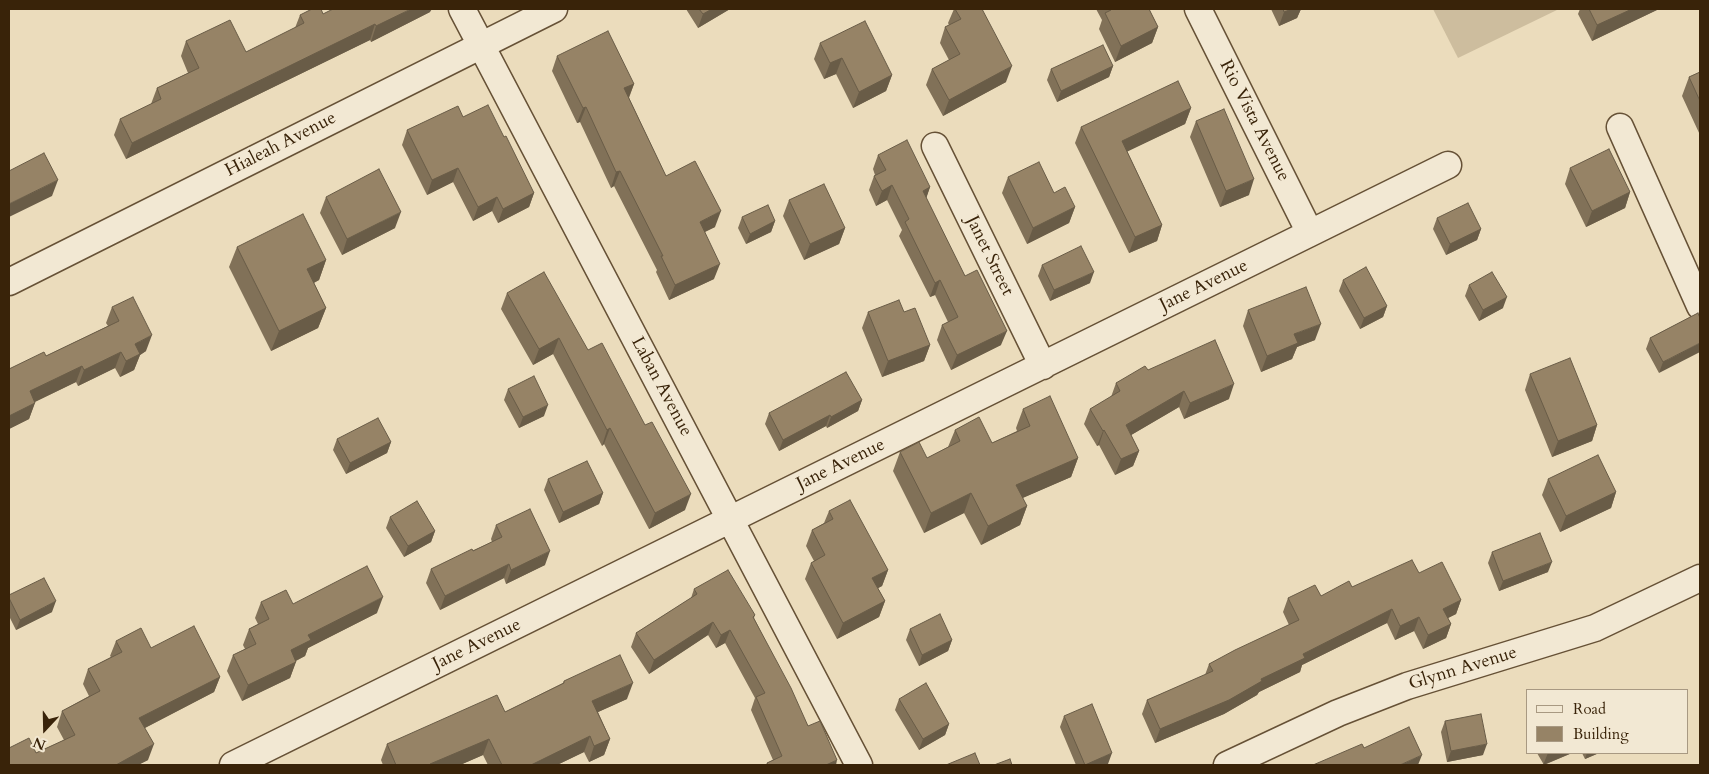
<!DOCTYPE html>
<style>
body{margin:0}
#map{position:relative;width:1709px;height:774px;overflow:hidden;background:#ebdcbc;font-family:Cardo,serif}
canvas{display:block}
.frame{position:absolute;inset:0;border:10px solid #392309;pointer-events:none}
.legend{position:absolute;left:1526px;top:689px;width:162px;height:65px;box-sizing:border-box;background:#f2e8d3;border:1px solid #a89982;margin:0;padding:6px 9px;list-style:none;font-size:15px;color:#392309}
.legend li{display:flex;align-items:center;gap:10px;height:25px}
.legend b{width:25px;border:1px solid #a89982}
.north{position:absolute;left:20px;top:704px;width:50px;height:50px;-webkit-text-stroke:4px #f2e8d3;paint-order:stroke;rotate:201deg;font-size:14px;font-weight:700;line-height:20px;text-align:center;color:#392309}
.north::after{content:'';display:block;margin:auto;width:18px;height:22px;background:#392309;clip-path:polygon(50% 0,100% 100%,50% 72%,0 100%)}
</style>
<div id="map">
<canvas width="1709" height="774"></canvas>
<div class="frame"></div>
<ul class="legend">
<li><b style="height:6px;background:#f2e8d3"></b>Road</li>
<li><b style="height:14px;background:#968366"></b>Building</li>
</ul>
<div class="north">N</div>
</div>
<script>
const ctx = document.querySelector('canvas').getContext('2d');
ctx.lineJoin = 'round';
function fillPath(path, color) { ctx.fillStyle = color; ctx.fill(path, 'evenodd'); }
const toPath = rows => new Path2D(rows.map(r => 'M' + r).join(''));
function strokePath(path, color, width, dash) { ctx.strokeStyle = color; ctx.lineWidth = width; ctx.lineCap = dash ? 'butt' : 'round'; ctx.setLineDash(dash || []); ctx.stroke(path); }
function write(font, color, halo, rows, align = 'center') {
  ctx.font = font + ' Cardo,serif'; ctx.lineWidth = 4; ctx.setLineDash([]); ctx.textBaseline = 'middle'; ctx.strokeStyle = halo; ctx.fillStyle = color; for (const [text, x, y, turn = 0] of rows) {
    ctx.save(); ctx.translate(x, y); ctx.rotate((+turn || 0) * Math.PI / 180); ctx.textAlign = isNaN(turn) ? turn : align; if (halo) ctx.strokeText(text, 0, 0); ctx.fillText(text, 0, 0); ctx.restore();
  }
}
fillPath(toPath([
 [1433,9,1559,9,1458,58]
]), '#cdbd9e');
const minor = toPath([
 [462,9,859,765],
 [1198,9,1310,233],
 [1620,127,1700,306],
 [935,146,1043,366],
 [9,282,554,9],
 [233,765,1448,165],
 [1227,765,1338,713,1407,686,1595,628,1700,578]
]);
strokePath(minor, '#665136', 29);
strokePath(minor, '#f2e8d3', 26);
fillPath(toPath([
 [686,9,730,9,698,28],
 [954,9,982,9,1006,82,943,116,926,85,932,69,949,60,940,43,945,27,949,25,948,23],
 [1096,9,1149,9,1158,27,1152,43,1115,62,1099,29,1102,20],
 [1271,9,1301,9,1297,18,1279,26],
 [1580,9,1659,9,1592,41,1578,14],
 [430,12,371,42,370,40,126,159,114,135,120,119,151,104,157,88,188,73,181,56,186,41,246,52,295,28,300,15,323,14],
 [820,43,892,75,886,91,853,108,836,74,824,79,814,59],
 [557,56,634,84,629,98,666,176,715,227,705,232,714,279,669,300,656,272,657,270,614,186,611,188,580,122,577,123,552,71],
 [1113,66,1109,77,1057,102,1047,80,1051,69],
 [1700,72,1700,135,1682,96,1689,77],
 [1191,108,1185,124,1127,151,1162,225,1157,241,1129,253,1075,143,1081,127],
 [463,117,504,137,534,193,529,207,498,223,492,211,473,221,453,182,427,195,402,145,407,130],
 [1196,121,1249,195,1220,207,1190,137],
 [878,155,930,187,926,198,965,276,1001,345,951,370,937,340,942,325,948,322,935,295,930,297,899,236,902,230,887,200,876,206,869,190,874,176,875,175,873,169],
 [1570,168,1630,192,1625,208,1586,227,1565,184],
 [1008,177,1054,193,1075,207,1069,223,1027,244,1002,193],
 [326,197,395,228,342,255,320,213],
 [789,200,845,228,839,244,804,260,783,216],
 [742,217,775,221,771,232,746,244,738,228],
 [1437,218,1481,229,1477,240,1446,255,1433,229],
 [237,247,326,260,319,280,314,283,326,308,318,328,271,351,229,267],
 [1042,265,1090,283,1050,301,1038,276],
 [1343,280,1387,306,1383,317,1360,329,1339,291],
 [1469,285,1503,308,1479,321,1465,296],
 [507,293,588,350,685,510,649,529,604,444,602,446,553,354,533,365,501,309],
 [112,307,146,351,140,355,134,370,120,377,115,368,78,386,76,382,35,402,29,419,9,429,9,369,46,356,108,326,106,323],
 [1248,310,1315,340,1297,347,1292,359,1261,372,1243,326],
 [868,312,904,312,930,345,924,361,882,377,862,328],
 [1698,313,1659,373,1646,349,1650,338],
 [1148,370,1229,399,1184,419,1179,407,1131,435,1139,451,1133,466,1115,475,1099,445,1097,446,1084,424,1090,409,1111,397,1116,383],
 [1530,374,1597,425,1592,441,1552,457,1525,390],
 [508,389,544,416,519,428,504,400],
 [862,400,858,411,827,428,826,426,779,451,765,424,769,413],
 [1023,409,1078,458,1071,477,1022,498,1027,506,1020,525,981,545,964,513,924,533,893,471,900,452,927,458,948,447,955,430,992,443,1017,431,1016,428],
 [337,439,391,442,387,453,346,474,333,450],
 [548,479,603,493,599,504,559,523,544,490],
 [1548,479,1616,492,1611,508,1560,532,1542,495],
 [829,511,888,570,882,586,878,588,885,601,879,617,837,639,805,579,811,563,814,561,806,546,812,530,824,523],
 [390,517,435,531,431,542,404,557,386,528],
 [496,525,545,565,506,584,504,578,440,610,426,583,431,569,492,542,491,539],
 [1492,552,1548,572,1499,591,1488,563],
 [1419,573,1461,600,1456,614,1448,618,1451,624,1446,638,1423,649,1414,631,1395,640,1387,623,1302,665,1300,672,1259,692,1257,695,1224,714,1155,743,1142,714,1147,700,1205,675,1209,664,1289,625,1283,612,1288,598,1321,596,1352,587],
 [694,589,755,615,754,618,808,726,836,765,766,765,767,763,773,760,751,710,755,698,725,643,716,648,708,635,649,674,631,647,636,633,691,598],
 [9,595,52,612,16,630,9,616],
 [261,602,293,604,377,613,308,648,305,656,296,661,290,678,242,701,227,671,233,655,245,649,243,645,249,629,258,624,255,618],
 [910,629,952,640,948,651,919,666,906,640],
 [116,641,151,648,220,677,214,692,145,728,148,760,138,765,9,765,9,748,36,753,64,740,57,727,62,711,89,696,83,684,88,669,111,657,110,656],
 [564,681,627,699,598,712,610,739,604,755,589,762,584,752,557,765,488,765,483,755,460,765,383,765,381,760,387,744,505,712,563,683],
 [899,699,949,724,945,735,919,750,895,710],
 [1064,716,1108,764,1105,765,1076,765,1060,727],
 [1445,721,1483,755,1447,762,1441,732],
 [1537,753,1572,753,1544,765],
 [1582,753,1599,753,1585,759]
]), '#817158');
fillPath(toPath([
 [411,9,432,9,430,12,371,42,376,26],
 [712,9,730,9,698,28,703,14],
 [1292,9,1301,9,1297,18,1279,26,1284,12],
 [1632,9,1659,9,1592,41,1597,25],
 [375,24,370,40,126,159,132,143],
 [1158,27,1152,43,1115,62,1121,46],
 [842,58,836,74,824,79,830,63],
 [1012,66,1006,82,943,116,949,100],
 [1113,66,1109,77,1057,102,1061,91],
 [892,75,886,91,853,108,859,92],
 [634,84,628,99,624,88],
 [586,107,580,122,577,123,583,108],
 [1191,108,1185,124,1116,157,1122,141],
 [458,168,453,182,427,195,432,180],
 [620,171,614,186,611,188,616,172],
 [1254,179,1249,195,1220,207,1226,191],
 [58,180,52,196,9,217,9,204],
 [892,185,887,200,876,206,882,191],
 [930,187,925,202,923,191],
 [1630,192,1625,208,1586,227,1592,211],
 [534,193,529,207,498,223,503,209],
 [497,197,492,211,473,221,478,207],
 [1075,207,1069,223,1027,244,1033,228],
 [721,211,715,227,694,237,700,222],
 [401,212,395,228,342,255,347,239],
 [775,221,771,232,746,244,750,234],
 [1162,225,1157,241,1129,253,1135,237],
 [845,228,839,244,804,260,810,244],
 [1481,229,1477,240,1446,255,1450,244],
 [326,260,319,280,299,290,307,269],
 [720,264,714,279,669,300,675,285],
 [1094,272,1090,283,1050,301,1054,290],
 [940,280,935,295,930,297,935,283],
 [1507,297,1503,308,1479,321,1483,310],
 [1387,306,1383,317,1360,329,1364,318],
 [326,308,318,328,271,351,279,331],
 [1321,324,1315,340,1297,347,1292,359,1261,372,1267,356,1294,334],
 [1007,331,1001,345,951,370,957,355],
 [152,335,146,351,140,355,134,370,120,377,126,361,135,344],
 [559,338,553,354,533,365,539,349],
 [1700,343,1700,352,1659,373,1663,362],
 [930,345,924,361,882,377,888,361],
 [121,352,115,368,78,386,84,370],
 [82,366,76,382,24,407,30,391],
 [1234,384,1229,399,1184,419,1190,403],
 [1184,391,1179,407,1121,441,1126,425],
 [862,400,858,411,827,428,831,417],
 [35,403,29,419,9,429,9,416],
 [548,405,544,416,519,428,523,417],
 [830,415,826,426,779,451,783,440],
 [1597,425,1592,441,1552,457,1558,441],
 [610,428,604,444,602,446,607,430],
 [1104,430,1099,445,1097,446,1103,431],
 [391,442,387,453,346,474,350,463],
 [1139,451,1133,466,1115,475,1121,459],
 [1078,458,1071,477,1009,504,1016,485],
 [1616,492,1611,508,1560,532,1566,516],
 [603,493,599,504,559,523,563,512],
 [971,493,964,513,924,533,931,513],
 [691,494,685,510,649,529,655,513],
 [1027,506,1020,525,981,545,988,526],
 [435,531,431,542,404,557,408,546],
 [550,551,545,565,506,584,511,570],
 [1552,562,1548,572,1499,591,1503,581],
 [509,564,504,578,440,610,445,596],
 [888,570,882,586,867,594,872,578],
 [383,597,377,613,308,648,305,656,285,666,291,650,308,635],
 [1461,600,1456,614,1438,623,1443,609],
 [56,601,52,612,16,630,20,620],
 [885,601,879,617,837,639,843,623],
 [1392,609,1387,623,1302,665,1300,672,1259,692,1257,695,1224,714,1155,743,1160,729,1261,679,1303,654],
 [1419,617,1414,631,1395,640,1400,626],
 [713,622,708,635,649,674,654,660],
 [1451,624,1446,638,1423,649,1428,635],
 [730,630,725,643,716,648,721,635],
 [952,640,948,651,919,666,922,655],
 [296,662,290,678,242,701,248,685],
 [220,677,214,692,133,734,139,718],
 [633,683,627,699,587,717,592,701],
 [949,724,945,735,919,750,923,739],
 [590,736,584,752,557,765,531,765],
 [489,739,483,755,460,765,430,765,430,764],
 [610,739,604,755,589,762,594,746],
 [154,744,148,760,138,765,116,765],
 [1487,744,1483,755,1447,762,1451,751],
 [1112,753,1108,764,1105,765,1084,765],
 [1548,753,1572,753,1543,765],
 [1587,753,1599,753,1585,759],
 [1422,755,1418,765,1400,765],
 [837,760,836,765,826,765]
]), '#695c47');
const building = toPath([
 [312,9,321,9,323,14,333,9,411,9,376,26,375,24,132,143,120,119,161,99,157,88,199,68,186,41,230,20,246,52,304,23,300,15,312,9],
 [699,9,712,9,703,14,699,9],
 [955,9,982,9,1012,66,949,100,932,69,960,54,945,27,961,19,955,9],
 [1110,9,1149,9,1158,27,1121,46,1105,13,1111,10,1110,9],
 [1283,9,1292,9,1284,12,1283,9],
 [1589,9,1632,9,1597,25,1589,9],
 [865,21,892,75,859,92,842,58,830,63,820,43,865,21],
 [608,31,634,84,624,88,666,176,695,161,721,211,700,222,720,264,675,285,661,256,663,256,620,171,616,172,586,107,583,108,557,56,608,31],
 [1103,45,1113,66,1061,91,1051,69,1103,45],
 [1700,72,1700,101,1689,77,1700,72],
 [1178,81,1191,108,1122,141,1162,225,1135,237,1081,127,1178,81],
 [488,105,504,137,506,136,534,193,503,209,497,197,478,207,458,168,432,180,407,130,458,106,463,117,488,105],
 [1224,109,1254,179,1226,191,1196,121,1224,109],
 [907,140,930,187,923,191,965,276,977,270,1007,331,957,355,942,325,958,317,940,280,935,283,905,222,909,219,892,185,882,191,874,176,886,170,878,155,907,140],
 [1609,149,1630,192,1592,211,1570,168,1609,149],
 [44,153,58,180,9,204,9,171,44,153],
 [1039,162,1054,193,1065,187,1075,207,1033,228,1008,177,1039,162],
 [379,169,401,212,347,239,326,197,379,169],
 [824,184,845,228,810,244,789,200,824,184],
 [1468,203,1481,229,1450,244,1437,218,1468,203],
 [768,205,775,221,750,234,742,217,768,205],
 [303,214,326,260,307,269,326,308,279,331,237,247,303,214],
 [1081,246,1094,272,1054,290,1042,265,1081,246],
 [1366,267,1387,306,1364,318,1343,280,1366,267],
 [544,272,588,350,602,343,645,425,652,422,691,494,655,513,610,428,607,430,559,338,539,349,507,293,544,272],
 [1492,272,1507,297,1483,310,1469,285,1492,272],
 [1306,287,1321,324,1294,334,1298,343,1267,356,1248,310,1306,287],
 [133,297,152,335,135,344,140,354,126,361,121,352,84,370,82,366,30,391,35,403,9,416,9,369,44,352,46,356,119,321,112,307,133,297],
 [899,300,904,312,915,308,930,345,888,361,868,312,899,300],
 [1698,313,1700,318,1700,343,1663,362,1650,338,1698,313],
 [1215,340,1234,384,1190,403,1184,391,1126,425,1139,451,1121,459,1104,430,1103,431,1090,409,1120,391,1116,383,1145,366,1148,370,1215,340],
 [1570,358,1597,425,1558,441,1530,374,1570,358],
 [846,372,862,400,831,417,830,415,783,440,769,413,846,372],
 [534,376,548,405,523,417,508,389,534,376],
 [1050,396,1078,458,1016,485,1027,506,988,526,971,493,931,513,900,452,919,442,927,458,960,441,955,430,979,417,992,443,1030,426,1023,409,1050,396],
 [378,418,391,442,350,463,337,439,378,418],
 [1598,455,1616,492,1566,516,1548,479,1598,455],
 [587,461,603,493,563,512,548,479,587,461],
 [850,500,888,570,872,578,885,601,843,623,811,563,825,555,812,530,833,519,829,511,850,500],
 [417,501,435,531,408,546,390,517,417,501],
 [530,509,550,551,511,570,509,564,445,596,431,569,472,549,473,551,502,537,496,525,530,509],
 [1540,533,1552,562,1503,581,1492,552,1540,533],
 [1412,560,1419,573,1442,562,1461,600,1443,609,1451,624,1428,635,1419,617,1400,626,1392,609,1303,654,1305,658,1261,679,1262,681,1229,700,1160,729,1147,700,1213,671,1209,664,1235,650,1299,620,1288,598,1315,585,1321,596,1349,581,1352,587,1412,560],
 [367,566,383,597,308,635,311,640,291,650,296,662,248,685,233,655,256,644,249,629,269,619,261,602,286,590,293,604,367,566],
 [728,570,755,615,753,617,791,688,808,726,820,721,837,760,826,765,768,765,767,763,782,756,756,697,765,693,730,630,721,635,713,622,654,660,636,633,697,594,694,589,728,570],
 [44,578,56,601,20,620,9,598,9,595,44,578],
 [940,614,952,640,922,655,910,629,940,614],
 [194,626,220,677,139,718,154,744,116,765,10,765,9,763,9,748,29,738,36,753,75,735,62,711,100,691,88,669,122,652,116,641,141,628,151,648,194,626],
 [620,655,633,683,592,701,610,739,594,746,590,736,531,765,502,765,489,739,430,764,431,765,396,765,387,744,497,695,505,712,564,683,564,681,620,655],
 [926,683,949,724,923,739,899,699,926,683],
 [1092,704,1112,753,1085,765,1064,716,1092,704],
 [1481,714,1487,744,1451,751,1445,721,1481,714],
 [1409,727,1422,755,1400,765,1313,765,1362,744,1364,748,1409,727],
 [975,753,980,765,946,765,975,753],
 [1010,759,1012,765,994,765,1010,759]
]);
fillPath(building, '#968366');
strokePath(building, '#695c47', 1);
write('18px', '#392309', '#f2e8d3', [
 ["Rio Vista Avenue",1254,121,63],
 ["Hialeah Avenue",281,145,-27],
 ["Janet Street",989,256,64],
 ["Jane Avenue",1204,286,-26],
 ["Laban Avenue",661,387,62],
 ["Jane Avenue",841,465,-26],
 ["Jane Avenue",477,645,-26],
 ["Glynn Avenue",1463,669,-17]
]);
</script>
